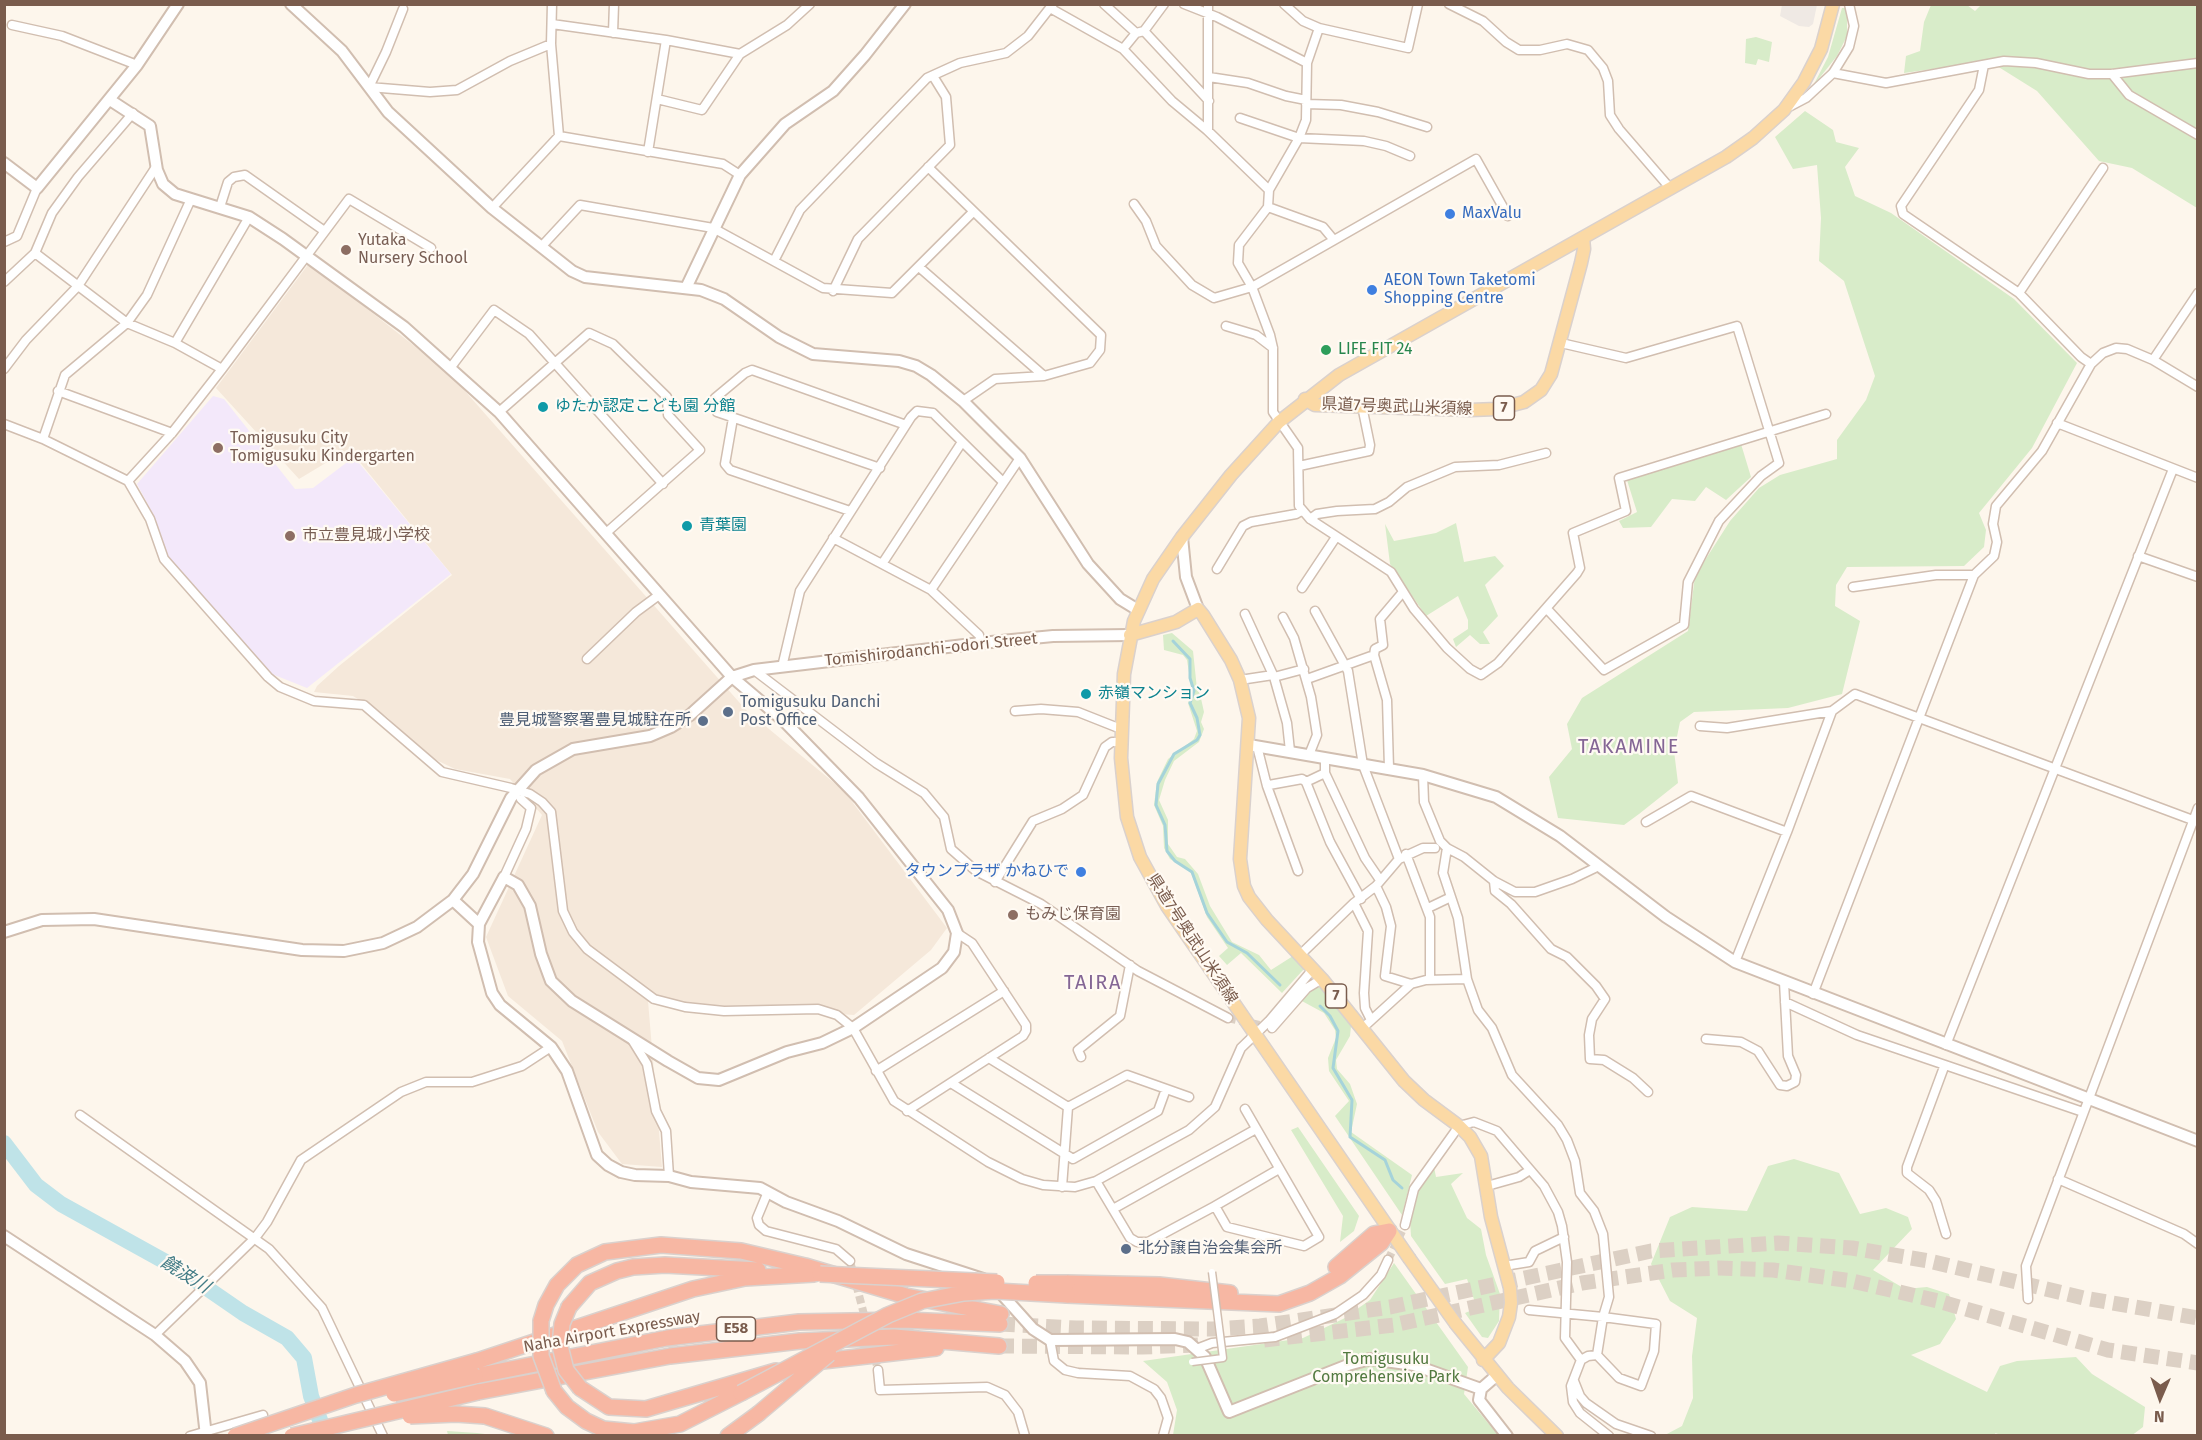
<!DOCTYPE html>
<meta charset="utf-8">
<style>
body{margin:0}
#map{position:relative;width:2202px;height:1440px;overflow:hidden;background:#fdf6ec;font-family:"Fira Sans",sans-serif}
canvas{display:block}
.frame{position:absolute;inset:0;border:6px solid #7a5c4d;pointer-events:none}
.north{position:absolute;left:2130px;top:1368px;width:60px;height:60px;-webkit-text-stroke:4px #fffaf3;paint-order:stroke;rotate:182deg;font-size:16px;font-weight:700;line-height:24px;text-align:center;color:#7a5c4d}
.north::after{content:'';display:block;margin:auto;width:21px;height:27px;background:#7a5c4d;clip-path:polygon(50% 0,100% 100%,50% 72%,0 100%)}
</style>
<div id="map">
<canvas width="2202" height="1440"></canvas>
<div class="frame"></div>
<div class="north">N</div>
</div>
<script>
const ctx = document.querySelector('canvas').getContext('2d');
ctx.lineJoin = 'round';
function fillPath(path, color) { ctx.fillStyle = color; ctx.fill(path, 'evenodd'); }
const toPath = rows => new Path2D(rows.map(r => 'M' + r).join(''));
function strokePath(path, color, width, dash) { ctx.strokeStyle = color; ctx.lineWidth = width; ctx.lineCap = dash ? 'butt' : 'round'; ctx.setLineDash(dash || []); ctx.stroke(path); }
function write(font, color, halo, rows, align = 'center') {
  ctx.font = font + ' "Fira Sans","Noto Sans JP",sans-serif'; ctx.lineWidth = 4.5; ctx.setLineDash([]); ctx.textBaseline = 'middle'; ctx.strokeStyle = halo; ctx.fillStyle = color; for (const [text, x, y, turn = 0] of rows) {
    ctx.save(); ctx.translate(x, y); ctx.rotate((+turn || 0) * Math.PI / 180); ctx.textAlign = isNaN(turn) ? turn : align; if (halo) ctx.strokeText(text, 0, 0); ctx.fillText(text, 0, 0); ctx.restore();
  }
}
fillPath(toPath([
 [307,266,314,267,450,374,746,710,844,791,947,928,931,950,854,1015,648,1001,662,1167,622,1164,598,1132,562,1041,508,996,486,937,542,815,510,779,455,769,430,757,387,717,353,696,314,692,317,686,339,666,452,575,349,449,299,479,216,388]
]), '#f5e8da');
fillPath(toPath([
 [1782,5,1817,5,1813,24,1809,27,1799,26,1780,16]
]), '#efe9e4');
fillPath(toPath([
 [213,396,224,399,295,489,313,488,354,457,451,574,307,688,272,674,168,556,154,516,137,484]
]), '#f3e8fa');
fillPath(toPath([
 [1982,4,2197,5,2197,208,2132,168,2099,161,2037,91,1989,61,1904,73,1906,56,1920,51,1924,22,1931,5,1967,5,1975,11],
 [1842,8,1847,8,1847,36,1837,56,1813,86,1828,57],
 [1756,37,1772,42,1769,62,1758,59,1756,65,1745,63,1746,39],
 [1805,111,1833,130,1836,142,1859,148,1845,167,1855,196,1891,213,2014,299,2077,363,2032,448,1979,513,1986,530,1984,547,1964,566,1847,567,1836,585,1835,606,1860,621,1842,694,1788,708,1694,712,1680,722,1674,751,1678,783,1639,814,1624,825,1558,818,1549,777,1572,749,1567,724,1582,698,1688,631,1695,576,1730,521,1759,488,1780,475,1837,459,1837,440,1866,400,1875,376,1844,281,1819,261,1821,218,1817,165,1793,169,1775,137],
 [1741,444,1751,477,1726,500,1706,487,1695,501,1672,499,1651,527,1623,528,1619,521,1637,512,1626,477],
 [1456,523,1464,562,1495,556,1504,566,1485,585,1498,616,1483,632,1490,644,1480,644,1470,635,1456,647,1453,639,1468,629,1468,620,1458,596,1426,616,1390,564,1385,524,1394,541,1436,533],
 [1172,633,1193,651,1197,689,1200,694,1204,712,1201,722,1204,729,1199,742,1174,761,1165,780,1159,800,1168,820,1168,844,1177,857,1185,859,1198,874,1210,906,1232,942,1259,955,1271,970,1293,956,1304,969,1282,993,1241,953,1227,965,1219,956,1228,948,1207,917,1192,875,1189,870,1170,859,1164,848,1163,826,1154,805,1157,782,1168,759,1194,739,1197,731,1188,703,1192,692,1187,660,1183,655,1164,650,1163,635],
 [1320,987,1351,1026,1350,1036,1336,1060,1337,1069,1350,1084,1357,1104,1351,1132,1412,1175,1402,1215,1335,1116,1349,1101,1329,1071,1328,1058,1336,1038,1335,1030,1324,1013,1300,1000,1313,988],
 [1298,1127,1359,1216,1354,1231,1340,1242,1343,1216,1291,1130],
 [1794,1159,1839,1173,1860,1214,1886,1208,1908,1217,1912,1229,1873,1270,1905,1289,1927,1287,1949,1294,1956,1319,1940,1344,1911,1355,1987,1392,2000,1366,2017,1361,2076,1357,2092,1374,2145,1407,2143,1427,2131,1436,2004,1436,1995,1433,1996,1435,1665,1435,1682,1426,1693,1398,1692,1356,1697,1318,1670,1301,1651,1264,1670,1217,1692,1207,1747,1211,1768,1166],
 [1434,1167,1436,1177,1463,1173,1451,1184,1467,1218,1481,1229,1486,1255,1500,1294,1499,1321,1488,1338,1482,1337,1465,1313,1477,1308,1467,1279,1445,1284,1411,1236,1410,1221,1414,1198],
 [1394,1263,1468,1367,1464,1394,1498,1435,1173,1435,1177,1410,1167,1382,1143,1361,1303,1338,1343,1319,1370,1300],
 [447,1431,477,1433,493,1435,448,1435]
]), '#d8ecc9');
strokePath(toPath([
 [1173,641,1190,659,1190,678,1194,691,1190,703,1197,718,1200,735,1197,740,1174,754,1158,784,1156,805,1165,825,1167,851,1175,861,1192,872,1207,913,1227,942,1247,953,1280,985],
 [1320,1006,1330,1016,1338,1031,1333,1068,1352,1100,1350,1137,1385,1160,1393,1180,1402,1188]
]), '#a5d3da', 3);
strokePath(toPath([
 [4,1143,36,1185,61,1204,182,1271,243,1313,287,1338,304,1358,311,1396,326,1436]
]), '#bfe3e8', 16);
strokePath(toPath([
 [1228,1018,1268,1027],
 [1388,1260,1405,1225],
 [850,1261,866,1322],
 [869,1334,878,1370]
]), '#dcd0c4', 8, [8, 4]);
strokePath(toPath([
 [1000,1324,1076,1328,1213,1329,1260,1326,1390,1307,1651,1251,1778,1243,1852,1248,1929,1261,2084,1298,2198,1318],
 [1264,1340,1394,1325,1582,1283,1673,1270,1719,1268,1773,1270,1852,1281,1938,1301,2108,1350,2198,1363],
 [999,1346,1142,1347,1198,1345]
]), '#dcd0c4', 15, [15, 8]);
const minor = toPath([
 [1104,4,1136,33],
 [1184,4,1217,17,1307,63],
 [1208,4,1208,131],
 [1284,4,1303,21,1319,28,1408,48,1418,4],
 [1449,4,1483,21,1506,42,1519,50,1540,50,1567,44,1588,50,1603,68,1608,81,1610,115,1619,129,1670,188],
 [1050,8,1123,49,1172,101,1208,131,1269,190],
 [403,9,386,52,369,87,430,92,457,90,510,61,551,44],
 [552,24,666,40,740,54],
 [12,25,62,36,137,65],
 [1319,28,1307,63,1306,120,1299,138,1269,190,1268,207,1239,245,1238,263,1252,287,1270,335,1273,348,1273,412,1298,448,1299,506,1310,519,1391,572,1414,609,1447,648,1470,669,1481,675,1498,663,1577,573,1580,568,1573,533,1626,511,1619,478,1826,414],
 [1144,31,1209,101],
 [613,33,614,4],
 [1123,49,1136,33,1144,31,1164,4],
 [1984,65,1979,90,1901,206,1903,214,2019,293,2081,357,2091,364],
 [1833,73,1886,83,2004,61,2036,63,2089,74,2112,74,2198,63],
 [2112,74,2129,95,2198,135],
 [1209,77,1248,83,1286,96,1306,100],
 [657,99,702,110,740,54,787,25,810,4],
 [1306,104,1341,105,1378,112,1427,127],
 [1787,108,1806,98,1833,73,1849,47,1854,26,1849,4],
 [1240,118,1299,138,1364,141,1386,146,1410,156],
 [559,136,723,164,740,175],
 [648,152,666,40],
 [928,167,1101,335,1100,350,1090,363,1044,376],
 [1134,204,1146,221,1156,246,1192,285,1214,298,1252,287,1476,159,1508,216],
 [220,207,228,182,234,177,245,175,323,230],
 [1268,207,1323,227,1333,239],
 [492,208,559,136,551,44,552,4],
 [4,242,17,236,37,188],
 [541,247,580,205,713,228,823,288,892,293,973,212],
 [35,253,127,323,175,343,222,369],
 [774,261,800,210,927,78,960,63,1006,53,1028,36,1053,4],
 [919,267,1044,376,995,379,963,401],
 [4,282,35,253,52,213,78,177,133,113],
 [833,291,858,239,950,145,946,97,933,76],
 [2019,293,2103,168],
 [1226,326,1256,335,1273,348],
 [175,343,249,217],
 [2153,360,2198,293],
 [451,367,494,310,529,334,663,484],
 [4,369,26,340,78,286,156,167],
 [58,391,172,433],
 [499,412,589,333,613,344,667,397,668,415,700,450,606,533],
 [733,418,725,464,730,470,850,511],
 [2057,423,2198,478],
 [4,424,43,439,128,481,150,519,164,559,268,677,280,687,314,701,364,705,442,772,511,788,530,794,542,802,551,812,563,911,573,932,587,949,654,999,685,1007,724,1011,818,1009,837,1015,853,1028,894,1101,988,1162,1022,1179,1043,1185,1075,1187,1096,1181,1189,1130,1215,1107,1241,1048,1269,1021,1313,969],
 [43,439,65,375,127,323,147,295,191,199],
 [1299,466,1369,451,1370,445,1362,406],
 [880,468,717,412,715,398,745,373,752,370,906,425],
 [128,481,172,433,222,369,349,199,431,248],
 [1310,519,1317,514,1337,511,1375,509,1389,502,1407,487,1455,467,1499,465,1546,453],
 [833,538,931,590,979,635,981,643],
 [2138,556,2198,577],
 [882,564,962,442],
 [1217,569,1243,526,1251,522,1296,514,1301,511],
 [1853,587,1936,575,1974,575],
 [1302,588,1336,537],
 [931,590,1020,458],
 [1547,609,1604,670,1684,625,1688,582,1719,521,1761,476,1779,463,1737,326,1626,358,1561,343],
 [1315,611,1348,671,1363,765,1399,859],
 [1245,614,1274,677,1287,723,1290,751],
 [1283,617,1294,638,1311,697,1317,735,1309,755],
 [1374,655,1375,649,1383,645,1380,619,1402,593],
 [587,659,636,612,659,595],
 [782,667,800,591,911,417,917,411,933,413,1002,481],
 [754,670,876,763,924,793,944,817,951,849,976,871,1041,904,1138,971,1228,1018],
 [1274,677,1304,669],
 [1307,679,1374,655,1387,700,1389,768],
 [1240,680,1273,675],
 [1015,711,1041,709,1078,712,1121,729],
 [1700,726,1727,728,1832,711],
 [1257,746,1267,786,1298,871],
 [1325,758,1325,773,1365,858,1380,880],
 [1325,773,1306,782,1330,842,1361,899],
 [1423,775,1424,802,1440,841,1447,848,1443,873,1458,918,1467,979,1478,1010,1492,1028,1512,1075,1558,1125,1567,1140,1575,1161,1580,1193,1594,1211,1603,1234,1609,1297,1603,1317,1529,1310],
 [1269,785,1302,779,1306,782],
 [1646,822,1691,796,1787,832],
 [1447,848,1464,857,1494,881,1515,892,1535,892,1572,879,1599,866],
 [1406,854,1430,917,1430,980],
 [504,877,526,829,531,808,521,799],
 [1494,881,1495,891,1511,904,1551,949,1567,957,1596,986,1605,999,1592,1019,1589,1035,1590,1059,1604,1060,1633,1078,1648,1092],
 [995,882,1033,821,1062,809,1083,795,1105,747,1112,742,1121,742],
 [1376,886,1386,907,1391,926,1385,976,1411,984,1426,980,1467,979],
 [1354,903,1368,931,1364,993,1365,1008,1371,1020],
 [1428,908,1451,897],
 [1300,955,1354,903,1376,886,1399,859,1423,848,1435,848],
 [1735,962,1787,832,1832,711,1855,694,2198,822],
 [1813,994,1974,575,1994,556,1997,542,1993,524,1996,506,2042,451,2091,364,2103,353,2116,348,2127,349,2153,360,2198,387],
 [1785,1002,1857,1035,2083,1112],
 [1367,1024,1411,984],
 [1272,1028,1307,988,1322,979],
 [631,1038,647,1064,656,1111,666,1131,669,1176],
 [1706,1039,1741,1042,1758,1051,1780,1085,1787,1086,1795,1082,1796,1075,1788,1056,1784,982],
 [1946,1045,2173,469],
 [1081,1057,1078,1050,1120,1016,1130,965],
 [989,1058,1068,1107],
 [1944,1067,1907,1167,1907,1173,1929,1190,1936,1201,1946,1234],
 [876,1071,1004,991],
 [951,1083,1073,1159,1158,1111,1166,1089],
 [907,1111,1023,1036,1026,1031,1026,1025,972,943,957,933],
 [80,1115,269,1249,322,1308,383,1436],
 [2058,1179,2184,1234,2198,1244],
 [1096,1181,1130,1238,1137,1242,1148,1242,1215,1206,1227,1227,1304,1246,1319,1237,1245,1109],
 [1487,1186,1519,1177,1530,1170],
 [1062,1187,1068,1107,1127,1075,1189,1097],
 [767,1194,757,1218,759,1225,766,1231,836,1249,850,1261],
 [1215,1206,1279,1169],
 [1113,1209,1256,1129],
 [1405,1225,1414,1189,1459,1126,1474,1122,1497,1131,1544,1186,1558,1212,1562,1226,1567,1262,1565,1338,1581,1360,1571,1386,1573,1402,1580,1413,1609,1436],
 [1504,1266,1529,1262,1535,1251,1564,1237],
 [2028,1299,2026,1266,2198,808],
 [155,1335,255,1238,267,1222,301,1160,401,1092,426,1082,472,1082,522,1066,551,1047],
 [1050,1340,1054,1361,1065,1370,1078,1373,1130,1376,1154,1389,1161,1398,1168,1418,1163,1436],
 [1199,1348,1212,1343,1275,1337,1335,1314,1363,1295,1381,1275,1388,1260],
 [1581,1360,1588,1356,1597,1355,1619,1378,1641,1386,1654,1351,1656,1324,1603,1317,1597,1355],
 [878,1370,880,1390,987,1387,1005,1395,1018,1412,1025,1436],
 [1574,1381,1580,1396,1586,1403,1616,1424,1651,1436],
 [190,1436,263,1415]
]);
const tertiary = toPath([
 [291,4,342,51,388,112,492,208,572,271,585,277,701,290,724,299,779,337,813,354,899,361,916,366,931,375,963,401,1020,458,1088,564,1120,599,1138,610],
 [110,100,150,126,157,170,163,184,175,194,249,217,283,239,404,327,499,412,732,677,785,722,859,798,948,910,957,933,954,952,942,968,853,1028,822,1043,787,1052,719,1080,698,1078,668,1061,572,1001,551,981,541,954,530,906,518,885,504,877,479,924],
 [4,163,37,188,137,65,178,4],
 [686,288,740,175,785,124,833,91,865,55,905,4],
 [1182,537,1186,577,1198,609],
 [1249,745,1423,775,1496,797,1560,836,1666,917,1735,962,2198,1141],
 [453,900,479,924,478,942,492,993,500,1005,551,1047,567,1071,597,1155,608,1165,621,1172,635,1175,669,1176,691,1182,760,1188,786,1202,838,1221,906,1254,983,1279],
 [4,932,42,920,94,919,302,950,344,951,383,943,417,927,453,900,473,874,511,798,536,770,573,749,650,736,671,727,690,715,732,677,754,670,981,643,1053,636,1130,635],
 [4,1236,155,1335,185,1361,200,1383,206,1436],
 [998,1290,1033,1329,1050,1340,1175,1339,1188,1342,1205,1357,1229,1412,1348,1365,1370,1359,1414,1365,1481,1389],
 [1496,1376,1481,1389,1479,1400,1507,1436]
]);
const primary = toPath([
 [1305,399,1315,405,1470,410,1497,409,1524,402,1541,390,1551,374,1581,263,1584,249,1583,238],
 [1130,635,1176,622,1198,609,1203,615,1231,660,1240,680,1249,718,1240,859,1244,886,1249,897,1267,920,1322,979,1404,1081,1424,1100,1459,1126,1470,1137,1481,1156,1491,1217,1510,1288,1511,1303,1509,1317,1499,1343,1483,1360],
 [1409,1258,1167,906,1140,857,1127,817,1121,758,1124,674,1134,621,1153,579,1182,537,1231,475,1279,422,1339,375,1726,157,1753,138,1784,110,1804,82,1821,49,1833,4],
 [1456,1324,1508,1388,1557,1436]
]);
const motorway = toPath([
 [1336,1267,1374,1234,1389,1231],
 [1067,1283,1159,1285,1230,1293],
 [1067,1295,1279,1304,1310,1293,1340,1276,1381,1243,1389,1231],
 [569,1307,590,1283,617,1271,633,1267,665,1265,758,1270],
 [541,1321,546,1305,557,1285,577,1265,605,1252,661,1245,741,1251,805,1266,906,1296,1001,1314],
 [477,1361,693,1289,745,1278,814,1274],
 [814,1362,936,1348],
 [475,1376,667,1338,799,1322,903,1320,1000,1324],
 [580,1388,609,1407,646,1409,776,1371],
 [554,1391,567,1407,586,1421,603,1429,634,1432,680,1424,741,1393],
 [478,1392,670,1356,800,1341,894,1337,999,1346],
 [485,1416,546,1436],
 [728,1436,758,1414]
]);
strokePath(minor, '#d1beb0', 11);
strokePath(tertiary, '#d1beb0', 14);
strokePath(primary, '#dad1cd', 15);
strokePath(motorway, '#dad1cd', 18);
strokePath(minor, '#fff', 8);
strokePath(tertiary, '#fff', 10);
strokePath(primary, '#fbd9a5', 12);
strokePath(motorway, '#f7b7a3', 15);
const pedestrianBridge = toPath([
 [1192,1362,1223,1358,1212,1272]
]);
const primaryBridge = toPath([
 [1409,1258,1456,1324]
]);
const motorwayBridge = toPath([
 [820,1274,997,1282],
 [1036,1283,1067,1283],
 [569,1307,562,1324,560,1346,566,1370,580,1388],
 [541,1321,541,1356,554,1391],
 [741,1393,888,1315,922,1301,964,1293,995,1291,1067,1295],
 [394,1394,475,1376],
 [758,1414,829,1354],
 [410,1416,456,1414,485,1416],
 [235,1436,356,1395,477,1361],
 [292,1436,478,1392]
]);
strokePath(pedestrianBridge, '#d1beb0', 9, []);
strokePath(primaryBridge, '#dad1cd', 15, []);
strokePath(motorwayBridge, '#dad1cd', 18, []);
strokePath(pedestrianBridge, '#fff', 6);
strokePath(primaryBridge, '#fbd9a5', 12);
strokePath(motorwayBridge, '#f7b7a3', 15);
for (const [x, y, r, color] of [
 [1450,214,6,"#3f7fe0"],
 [346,250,6,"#8d6e63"],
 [1372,290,6,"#3f7fe0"],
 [1326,350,6,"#2e9e5b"],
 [543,407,6,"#0f9aa8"],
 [218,448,6,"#8d6e63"],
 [687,526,6,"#0f9aa8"],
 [290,536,6,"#8d6e63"],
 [1086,694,6,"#0f9aa8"],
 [728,712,6,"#5c6f8a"],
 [703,721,6,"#5c6f8a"],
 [1081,872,6,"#3f7fe0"],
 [1013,915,6,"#8d6e63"],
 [1126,1249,6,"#5c6f8a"]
]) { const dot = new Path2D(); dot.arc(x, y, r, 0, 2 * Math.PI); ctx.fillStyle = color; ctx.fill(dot); strokePath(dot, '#fffaf3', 2); }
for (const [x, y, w] of [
 [1504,408,21],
 [1336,996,21],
 [736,1329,39]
]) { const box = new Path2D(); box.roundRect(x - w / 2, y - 12, w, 24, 4.5); ctx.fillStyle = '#fffaf3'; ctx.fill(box); strokePath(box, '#7a5c4d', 1.5); }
write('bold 15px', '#7a5c4d', null, [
 ["7",1504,408],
 ["7",1336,996],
 ["E58",736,1329]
]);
write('16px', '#366cbe', '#fffaf3', [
 ["MaxValu",1462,214],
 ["AEON Town Taketomi",1384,281],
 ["Shopping Centre",1384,299],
 ["タウンプラザ かねひで",1069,872,"right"]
], 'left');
write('16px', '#785e54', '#fffaf3', [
 ["Yutaka",358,241],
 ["Nursery School",358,259],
 ["Tomigusuku City",230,439],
 ["Tomigusuku Kindergarten",230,457],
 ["市立豊見城小学校",302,536],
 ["もみじ保育園",1025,915]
], 'left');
write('16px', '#27864d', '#fffaf3', [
 ["LIFE FIT 24",1338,350]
], 'left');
write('16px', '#0d838f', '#fffaf3', [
 ["ゆたか認定こども園 分館",555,407],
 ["青葉園",699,526],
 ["赤嶺マンション",1098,694]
], 'left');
write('16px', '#7a5c4d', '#fffaf3', [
 ["県道7号奥武山米須線",1397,407,2],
 ["Tomishirodanchi-odori Street",931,650,-6],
 ["県道7号奥武山米須線",1192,939,57],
 ["Naha Airport Expressway",612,1332,-10]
]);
write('16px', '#4e5e75', '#fffaf3', [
 ["Tomigusuku Danchi",740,703],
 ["Post Office",740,721],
 ["豊見城警察署豊見城駐在所",691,721,"right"],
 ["北分譲自治会集会所",1138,1249]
], 'left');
write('16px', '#537a41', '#fffaf3', [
 ["Tomigusuku",1386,1360],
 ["Comprehensive Park",1386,1378]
]);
write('italic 18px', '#437c86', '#fffaf3', [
 ["饒波川",185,1275,32]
]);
ctx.letterSpacing = '1.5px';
write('20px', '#846695', '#fffaf3', [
 ["TAKAMINE",1629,747],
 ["TAIRA",1093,983]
]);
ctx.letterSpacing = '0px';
</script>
